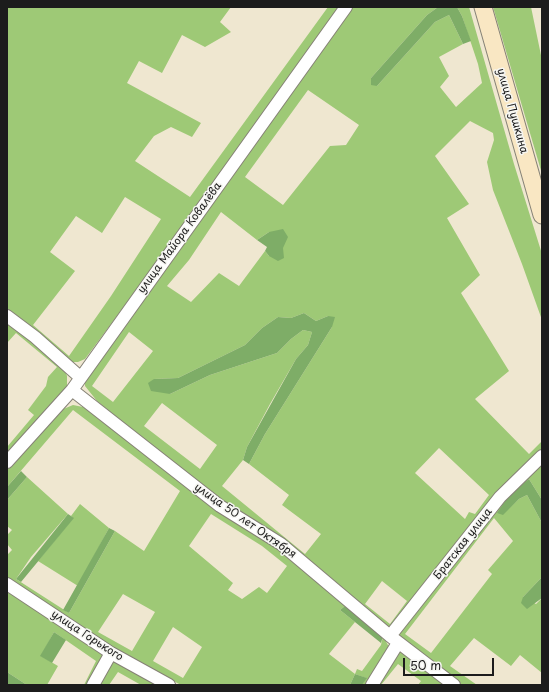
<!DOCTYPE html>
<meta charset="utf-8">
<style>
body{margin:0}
#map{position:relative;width:549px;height:692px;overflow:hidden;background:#efe7d0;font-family:"Playpen Sans",sans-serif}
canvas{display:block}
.frame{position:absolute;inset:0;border:8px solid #1c1c1c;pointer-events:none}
.scale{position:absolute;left:403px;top:658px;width:91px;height:18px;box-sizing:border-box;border:2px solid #1c1c1c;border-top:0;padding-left:5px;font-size:12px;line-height:14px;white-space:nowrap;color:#1c1c1c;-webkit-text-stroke:3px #f6f6f2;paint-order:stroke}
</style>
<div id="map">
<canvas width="549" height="692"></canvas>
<div class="frame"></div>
<div class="scale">50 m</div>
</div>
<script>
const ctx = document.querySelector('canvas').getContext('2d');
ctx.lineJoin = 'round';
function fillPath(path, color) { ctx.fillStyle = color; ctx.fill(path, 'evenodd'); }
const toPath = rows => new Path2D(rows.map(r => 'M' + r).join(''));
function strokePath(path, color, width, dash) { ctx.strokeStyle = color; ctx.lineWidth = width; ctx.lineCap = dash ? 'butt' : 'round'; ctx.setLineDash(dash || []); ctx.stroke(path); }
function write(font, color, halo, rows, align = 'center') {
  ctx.font = font + ' "Playpen Sans",sans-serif'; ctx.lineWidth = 3; ctx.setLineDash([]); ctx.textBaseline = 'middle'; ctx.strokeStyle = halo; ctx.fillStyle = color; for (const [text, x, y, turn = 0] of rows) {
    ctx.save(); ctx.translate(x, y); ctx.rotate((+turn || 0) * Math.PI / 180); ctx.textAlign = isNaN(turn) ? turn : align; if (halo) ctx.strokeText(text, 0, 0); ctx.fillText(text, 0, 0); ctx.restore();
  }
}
fillPath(toPath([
 [7,7,231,7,220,22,231,32,205,47,182,35,162,73,139,61,127,83,201,123,192,137,171,127,154,136,135,161,190,197,328,7,339,7,250,133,114,320,85,359,78,362,70,362,7,311],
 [125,197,161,219,111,296,69,356,33,325,75,271,50,252,76,216,102,233],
 [351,7,438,7,427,15,371,78,377,86,435,22,449,15,463,44,439,57,449,76,440,87,456,107,482,83,478,64,462,16,457,7,469,7,514,164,542,254,542,320,522,264,493,190,487,162,494,140,493,133,470,121,435,156,469,204,447,218,480,275,461,293,509,371,475,399,529,454,542,441,542,452,390,632,147,443,97,401,85,386,85,377],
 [308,90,359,125,346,145,330,146,283,205,245,177],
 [221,212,257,240,269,232,269,256,265,251,239,286,219,273,191,302,167,286,189,260],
 [304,313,316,321,328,316,332,327,265,434,249,464,289,495,282,505,321,534,305,554,222,486,243,460,247,447,270,404,296,359,308,345,312,332,303,330,291,339,277,353,210,375,170,394,154,379,178,378,245,345,262,328,278,317,291,318],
 [129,332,153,351,113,402,92,386],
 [162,403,217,445,200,469,144,426],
 [439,448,489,495,475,514,469,512,465,519,415,473],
 [382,581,407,601,390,624,365,604],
 [493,7,531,7,542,60,542,174],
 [7,321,64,368,67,376,67,387,7,455,7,447,34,415,28,410,46,386,48,377,57,367,16,333,7,343],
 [73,405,83,407,103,419,238,524,279,550,345,606,340,610,355,622,329,654,355,674,357,669,362,671,381,645,383,636,389,647,368,685,362,685,366,678,355,674,350,685,181,685,94,638,7,578,7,555,12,550,7,544,7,535,12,530,7,526,7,500,27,477,68,514,31,557,16,579,69,613,115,531,144,551,180,491,73,410,7,487,7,470,61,410],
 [211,514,262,546,287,566,267,593,259,587,242,599,228,590,233,583,189,546],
 [123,594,155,612,132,651,98,632],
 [173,627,202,647,183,678,153,661],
 [542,460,542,500,529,479,503,514,519,499,527,495,542,523,542,577,523,597,536,604,542,598,542,673,520,655,511,666,474,638,450,666,477,685,462,685,394,634,502,498],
 [494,518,513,541,488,570,492,574,431,653,405,634],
 [80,504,109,528,78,586,38,561,73,518,71,516],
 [7,587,106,653,89,685,84,685,96,661,54,632,41,656,58,666,47,685,27,685,7,672],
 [398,649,446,685,418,685,421,681,398,664,381,685,375,685],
 [112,657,165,685,141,685,118,672,109,685,96,685]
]), '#9ec976');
fillPath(toPath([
 [438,7,457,7,462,16,471,41,463,44,449,15,435,22,377,86,371,85,371,78,427,15],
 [283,229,288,237,283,248,284,258,278,261,269,256,265,251,267,247,257,240,269,232],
 [304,313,316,321,328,316,335,317,332,327,265,434,249,464,243,460,247,447,296,359,308,345,312,332,303,330,291,339,277,353,210,375,170,394,151,391,148,383,154,379,178,378,245,345,262,328,278,317,291,318],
 [21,471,27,477,7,500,7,487],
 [529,479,542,500,542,523,527,495,519,499,503,515,497,513,508,497],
 [68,514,74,518,21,582,16,579],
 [109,528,115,531,69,613,63,610],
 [542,577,542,598,527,609,521,603,523,597],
 [345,606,383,636,381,643,340,610],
 [54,632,66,640,52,663,40,656],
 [7,672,27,685,7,685],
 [355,674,367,678,362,685,350,685]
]), '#7ead67');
const minor = toPath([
 [7,316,35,337,80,377],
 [72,390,220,506,281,544,390,636,454,685],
 [7,462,72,390,346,7],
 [7,584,111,653,169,685],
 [390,636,500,497,542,456],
 [93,685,111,653],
 [372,685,398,643]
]);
const secondary = toPath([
 [483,7,542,215]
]);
strokePath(minor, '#868276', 14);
strokePath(secondary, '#868276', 19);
strokePath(minor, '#fff', 12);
strokePath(secondary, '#f9e7c3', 17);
write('11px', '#1c1c1c', '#f6f6f2', [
 ["улица Пушкина",512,111,74],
 ["улица Майора Ковалёва",180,238,-54],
 ["улица 50 лет Октября",245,521,35],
 ["Братская улица",463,544,-52],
 ["улица Горького",87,636,33]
]);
</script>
